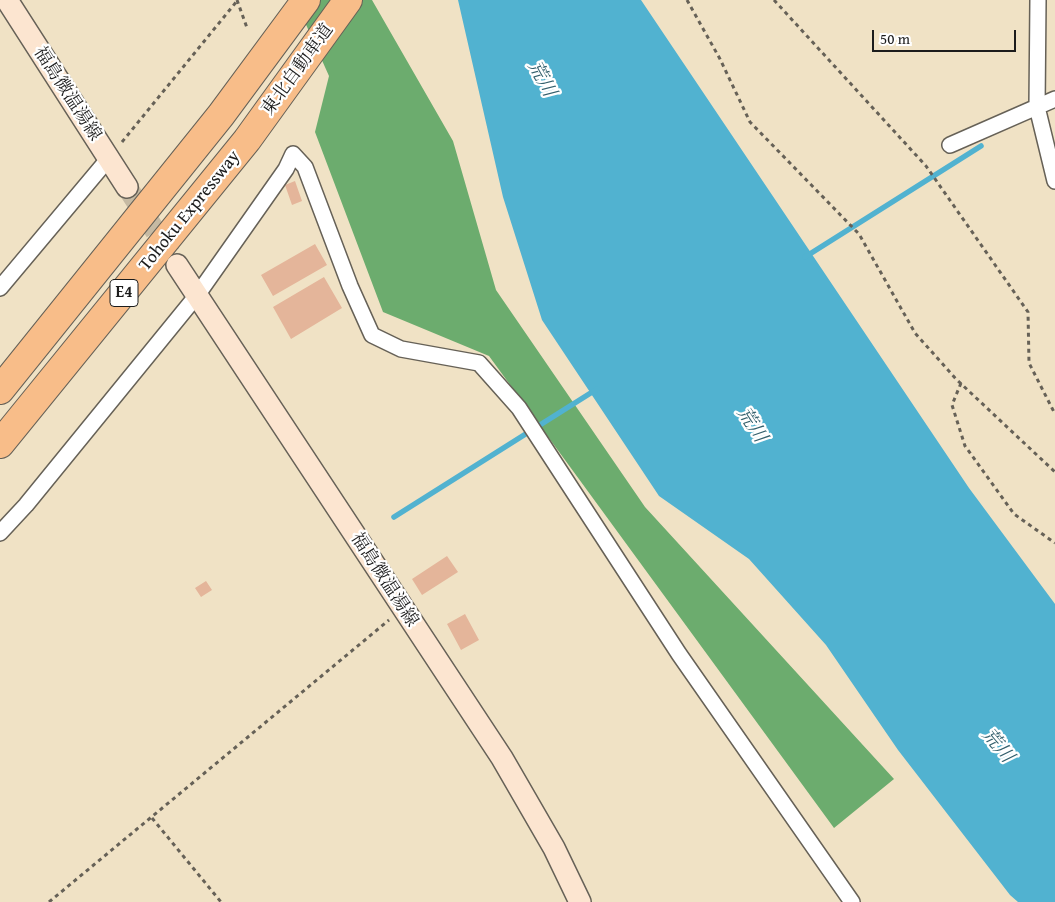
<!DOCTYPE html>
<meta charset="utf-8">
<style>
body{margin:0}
#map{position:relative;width:1055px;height:902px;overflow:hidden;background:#f0e2c5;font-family:"Gentium Book Plus",serif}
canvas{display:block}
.scale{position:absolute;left:872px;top:30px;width:144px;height:22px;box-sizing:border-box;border:2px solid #1c1c1c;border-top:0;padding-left:6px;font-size:15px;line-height:18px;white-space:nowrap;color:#1c1c1c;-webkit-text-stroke:4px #fff;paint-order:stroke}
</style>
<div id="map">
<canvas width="1055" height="902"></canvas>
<div class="scale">50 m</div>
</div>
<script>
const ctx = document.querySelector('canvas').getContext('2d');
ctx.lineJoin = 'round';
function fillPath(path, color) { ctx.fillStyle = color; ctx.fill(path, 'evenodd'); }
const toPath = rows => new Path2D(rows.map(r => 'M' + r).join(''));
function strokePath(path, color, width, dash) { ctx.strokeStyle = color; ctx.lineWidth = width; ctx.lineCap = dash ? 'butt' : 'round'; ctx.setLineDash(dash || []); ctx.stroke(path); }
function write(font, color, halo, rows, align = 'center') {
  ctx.font = font + ' "Gentium Book Plus","Noto Serif JP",serif'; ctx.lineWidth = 4.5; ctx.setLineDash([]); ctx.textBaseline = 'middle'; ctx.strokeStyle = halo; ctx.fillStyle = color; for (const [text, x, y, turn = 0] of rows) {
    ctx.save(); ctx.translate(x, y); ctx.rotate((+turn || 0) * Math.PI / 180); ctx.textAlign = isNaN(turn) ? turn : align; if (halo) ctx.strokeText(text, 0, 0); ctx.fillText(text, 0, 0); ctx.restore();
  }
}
fillPath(toPath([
 [295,0,372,0,453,141,496,290,645,507,894,779,834,828,489,356,383,312,315,132,329,76]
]), '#6cac6e');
fillPath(toPath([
 [458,0,641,0,969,488,1055,604,1055,902,1018,902,1010,895,898,750,826,645,749,559,659,496,542,320,503,197]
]), '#51b2d0');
strokePath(toPath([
 [805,257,981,146],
 [394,517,597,389]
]), '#51b2d0', 5.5);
fillPath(toPath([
 [295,181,302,201,292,205,285,185],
 [315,244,327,265,273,296,261,275],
 [324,277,342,308,291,339,273,307],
 [447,556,458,572,422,595,412,579],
 [206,581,212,590,201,597,195,588],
 [465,614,479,640,461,650,447,624]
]), '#e4b59a');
strokePath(toPath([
 [127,187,170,254]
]), '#c6baa3', 21, [21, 11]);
const minor = toPath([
 [1038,0,1037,107,1055,181],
 [950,145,1055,99],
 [0,288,109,158],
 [0,533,26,505,198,294,286,169,293,154,305,167,350,286,372,335,401,349,479,363,519,408,679,654,852,902]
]);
const secondary = toPath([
 [7,0,127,187],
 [177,265,502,758,554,848,580,902]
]);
const motorway = toPath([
 [0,390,221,115,306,0],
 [0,444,247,140,348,0]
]);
strokePath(minor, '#666157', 18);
strokePath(secondary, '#666157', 24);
strokePath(motorway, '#666157', 30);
strokePath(toPath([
 [237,0,247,28],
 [687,0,720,59,750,122,859,234,915,333,956,379,1055,472],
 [774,0,926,166,1028,312,1029,363,1055,414],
 [122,142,237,1],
 [961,383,952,405,965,446,1014,514,1055,543],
 [152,818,221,902],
 [49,902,389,620]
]), '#666157', 3, [4, 4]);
strokePath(minor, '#fff', 15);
strokePath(secondary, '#fce5d0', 21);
strokePath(motorway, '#f8bd89', 28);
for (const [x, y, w] of [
 [124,293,28]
]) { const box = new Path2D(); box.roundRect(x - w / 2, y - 13.5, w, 27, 4); ctx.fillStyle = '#fff'; ctx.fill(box); strokePath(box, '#1c1c1c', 1); }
write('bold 16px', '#1c1c1c', null, [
 ["E4",124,293]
]);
write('18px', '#1c1c1c', '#fff', [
 ["東北自動車道",298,70,-54],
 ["福島微温湯線",67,94,57],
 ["Tohoku Expressway",190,211,-51],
 ["福島微温湯線",384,580,57]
]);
write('italic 19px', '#34606d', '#fff', [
 ["荒川",541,79,61],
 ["荒川",751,425,57],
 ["荒川",997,746,50]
]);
</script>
